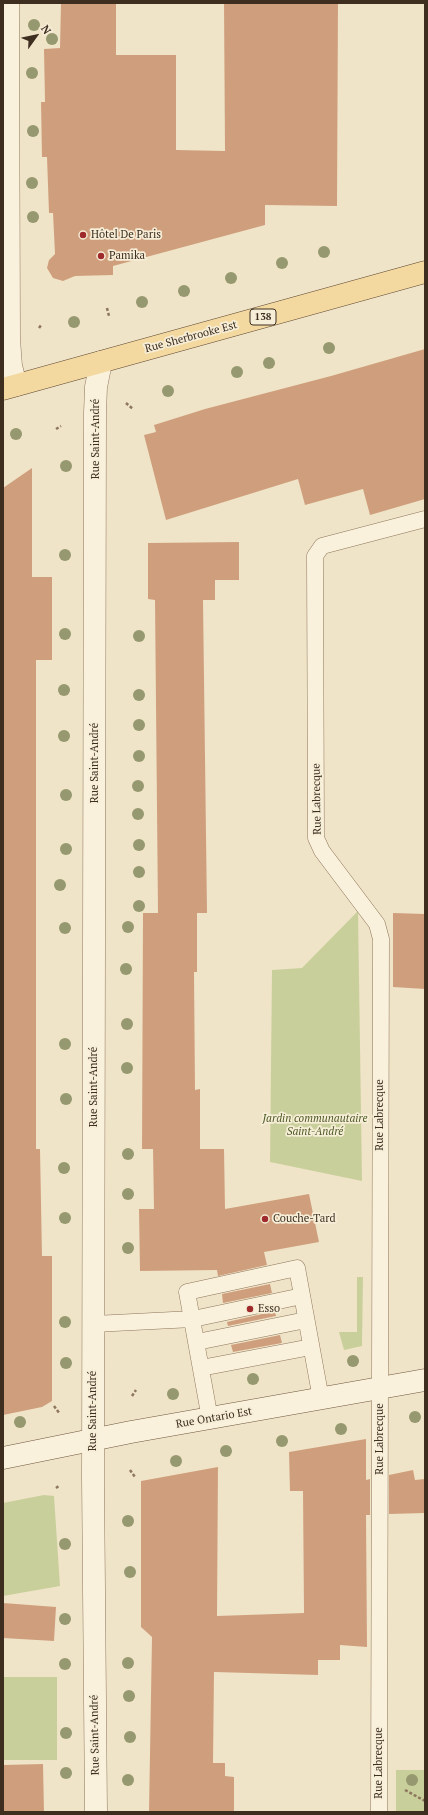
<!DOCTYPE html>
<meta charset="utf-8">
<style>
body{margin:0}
#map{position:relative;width:428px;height:1815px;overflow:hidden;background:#f0e4c8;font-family:"PT Serif",serif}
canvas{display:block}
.frame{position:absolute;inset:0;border:4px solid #3d2e20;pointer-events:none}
.north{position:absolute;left:16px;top:16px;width:40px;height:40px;-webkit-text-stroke:3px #f7eed8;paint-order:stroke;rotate:57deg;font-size:11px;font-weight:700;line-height:16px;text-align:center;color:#3d2e20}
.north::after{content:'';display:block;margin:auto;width:14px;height:18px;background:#3d2e20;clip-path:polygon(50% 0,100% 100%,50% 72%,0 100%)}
</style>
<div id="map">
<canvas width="428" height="1815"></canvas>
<div class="frame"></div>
<div class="north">N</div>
</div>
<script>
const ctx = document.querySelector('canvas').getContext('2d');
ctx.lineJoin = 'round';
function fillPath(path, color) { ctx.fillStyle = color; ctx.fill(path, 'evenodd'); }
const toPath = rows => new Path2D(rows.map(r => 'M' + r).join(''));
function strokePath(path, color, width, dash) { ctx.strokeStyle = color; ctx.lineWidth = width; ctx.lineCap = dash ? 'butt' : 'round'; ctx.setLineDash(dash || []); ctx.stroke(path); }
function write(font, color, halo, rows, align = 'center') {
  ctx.font = font + ' "PT Serif",serif'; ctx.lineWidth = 3.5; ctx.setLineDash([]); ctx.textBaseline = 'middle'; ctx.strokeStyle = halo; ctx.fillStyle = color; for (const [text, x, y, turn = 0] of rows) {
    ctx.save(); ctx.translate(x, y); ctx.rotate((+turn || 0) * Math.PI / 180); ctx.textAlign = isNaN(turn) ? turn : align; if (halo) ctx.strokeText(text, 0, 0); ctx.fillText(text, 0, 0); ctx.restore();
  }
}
fillPath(toPath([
 [358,911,362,1181,270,1162,272,970,302,968],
 [357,1277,363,1277,362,1346,344,1350,339,1332,357,1332],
 [44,1495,54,1496,60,1586,3,1596,3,1503],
 [3,1677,57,1677,57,1760,3,1760],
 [396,1770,425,1770,425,1812,396,1812]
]), '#c9cf9b');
fillPath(toPath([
 [61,3,116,3,116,55,176,55,176,150,225,151,224,3,338,3,337,206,265,205,265,225,113,266,113,275,75,276,63,281,53,278,47,268,49,260,55,254,53,213,49,213,47,157,42,157,41,102,45,102,44,49,60,48],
 [425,349,425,499,370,515,363,489,305,505,298,479,166,520,144,435,156,432,154,425,205,409,331,376],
 [32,468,32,577,52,577,52,660,36,660,36,1149,40,1149,42,1256,52,1256,52,1401,42,1407,3,1415,3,488],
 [239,542,239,580,215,580,215,600,203,600,207,913,197,913,197,972,194,972,195,1090,200,1089,200,1149,224,1149,225,1209,309,1194,319,1242,264,1252,267,1265,218,1276,217,1270,140,1271,139,1209,154,1209,153,1149,142,1149,143,913,158,913,155,600,148,599,148,543],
 [393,913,425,914,425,989,393,987],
 [270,1284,272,1293,223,1303,222,1294],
 [275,1311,276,1316,228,1326,227,1322],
 [280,1335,282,1343,233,1352,231,1345],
 [366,1439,366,1480,370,1479,370,1515,366,1515,367,1647,340,1645,340,1660,318,1660,318,1675,214,1672,213,1763,225,1763,225,1776,234,1777,234,1812,149,1812,152,1637,141,1627,141,1481,218,1467,217,1616,304,1613,303,1491,290,1491,289,1452],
 [413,1470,415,1480,425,1479,425,1513,389,1514,389,1475],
 [3,1603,56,1607,54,1641,3,1638],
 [43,1764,44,1812,3,1812,3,1765]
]), '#cf9f7d');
const lane = toPath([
 [94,1324,193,1319,302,1296],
 [197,1342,306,1320],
 [201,1368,311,1347],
 [210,1419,187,1292,297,1268,321,1399],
 [379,1812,381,939,377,924,322,851,316,838,315,556,322,546,425,519]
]);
const street = toPath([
 [8,3,9,339,11,366,16,385],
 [96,1812,93,1478,95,413,96,387,101,362]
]);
const secondary = toPath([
 [3,1458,131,1432,425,1380]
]);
const primary = toPath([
 [3,389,425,272]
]);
strokePath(lane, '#8d765c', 17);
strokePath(street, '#8d765c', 23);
strokePath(secondary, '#6f573f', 23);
strokePath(primary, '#5b4430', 23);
strokePath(toPath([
 [107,308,109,316],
 [39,328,42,324],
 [126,403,133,409],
 [56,429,61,426],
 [132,1396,136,1390],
 [54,1406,60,1414],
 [130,1470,135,1477],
 [56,1488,60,1485],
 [405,1790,425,1801]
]), '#8d765c', 2.5, [3, 2]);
strokePath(lane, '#faf1dc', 16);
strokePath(street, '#faf1dc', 22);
strokePath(secondary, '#faf1dc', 22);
strokePath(primary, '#f3d9a0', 22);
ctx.fillStyle = '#96986f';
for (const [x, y] of [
 [34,25],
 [52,39],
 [32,73],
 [33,131],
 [32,183],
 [33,217],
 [324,252],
 [282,263],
 [231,278],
 [184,291],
 [142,302],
 [74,322],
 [329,348],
 [269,363],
 [237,372],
 [168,391],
 [16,434],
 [66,466],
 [65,555],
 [65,634],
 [139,636],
 [64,690],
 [139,695],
 [139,725],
 [64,736],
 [139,756],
 [138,786],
 [66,795],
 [138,814],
 [139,845],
 [66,849],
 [139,872],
 [60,885],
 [139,906],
 [128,927],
 [65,928],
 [126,969],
 [127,1024],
 [65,1044],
 [127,1068],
 [66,1099],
 [128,1154],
 [64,1168],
 [128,1194],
 [65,1218],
 [128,1248],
 [65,1322],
 [353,1361],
 [66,1363],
 [253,1379],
 [173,1394],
 [415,1417],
 [20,1422],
 [341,1429],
 [282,1441],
 [226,1451],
 [176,1461],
 [128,1521],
 [65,1544],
 [130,1572],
 [65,1619],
 [128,1663],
 [65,1664],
 [129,1696],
 [66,1733],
 [130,1737],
 [66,1773],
 [128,1780],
 [412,1780]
]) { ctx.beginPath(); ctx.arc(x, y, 6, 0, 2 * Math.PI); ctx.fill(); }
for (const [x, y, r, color] of [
 [83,235,4,"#9e2a2b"],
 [101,256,4,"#9e2a2b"],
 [265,1219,4,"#9e2a2b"],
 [250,1309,4,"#9e2a2b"]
]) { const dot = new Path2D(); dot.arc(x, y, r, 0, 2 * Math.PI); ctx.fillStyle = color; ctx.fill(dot); strokePath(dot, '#f7eed8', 1.5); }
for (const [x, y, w] of [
 [263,317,26]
]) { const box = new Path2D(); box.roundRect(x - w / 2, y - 8, w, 16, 3); ctx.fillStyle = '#f7eed8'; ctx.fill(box); strokePath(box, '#3d2e20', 1); }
write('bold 10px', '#3d2e20', null, [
 ["138",263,317]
]);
write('11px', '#3d2e20', '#f7eed8', [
 ["Hôtel De Paris",91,235],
 ["Pamika",109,256],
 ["Couche-Tard",273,1219],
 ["Esso",258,1309]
], 'left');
write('11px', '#3d2e20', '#f7eed8', [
 ["Rue Sherbrooke Est",191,337,-15],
 ["Rue Saint-André",96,439,-90],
 ["Rue Saint-André",95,763,-90],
 ["Rue Labrecque",317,799,-91],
 ["Rue Saint-André",94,1087,-90],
 ["Rue Labrecque",380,1115,-90],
 ["Rue Saint-André",93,1411,-90],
 ["Rue Ontario Est",214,1418,-10],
 ["Rue Labrecque",380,1439,-90],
 ["Rue Saint-André",95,1735,-91],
 ["Rue Labrecque",379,1763,-90]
]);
write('italic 11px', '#4d5a26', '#f7eed8', [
 ["Jardin communautaire",315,1119],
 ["Saint-André",315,1132]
]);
</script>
